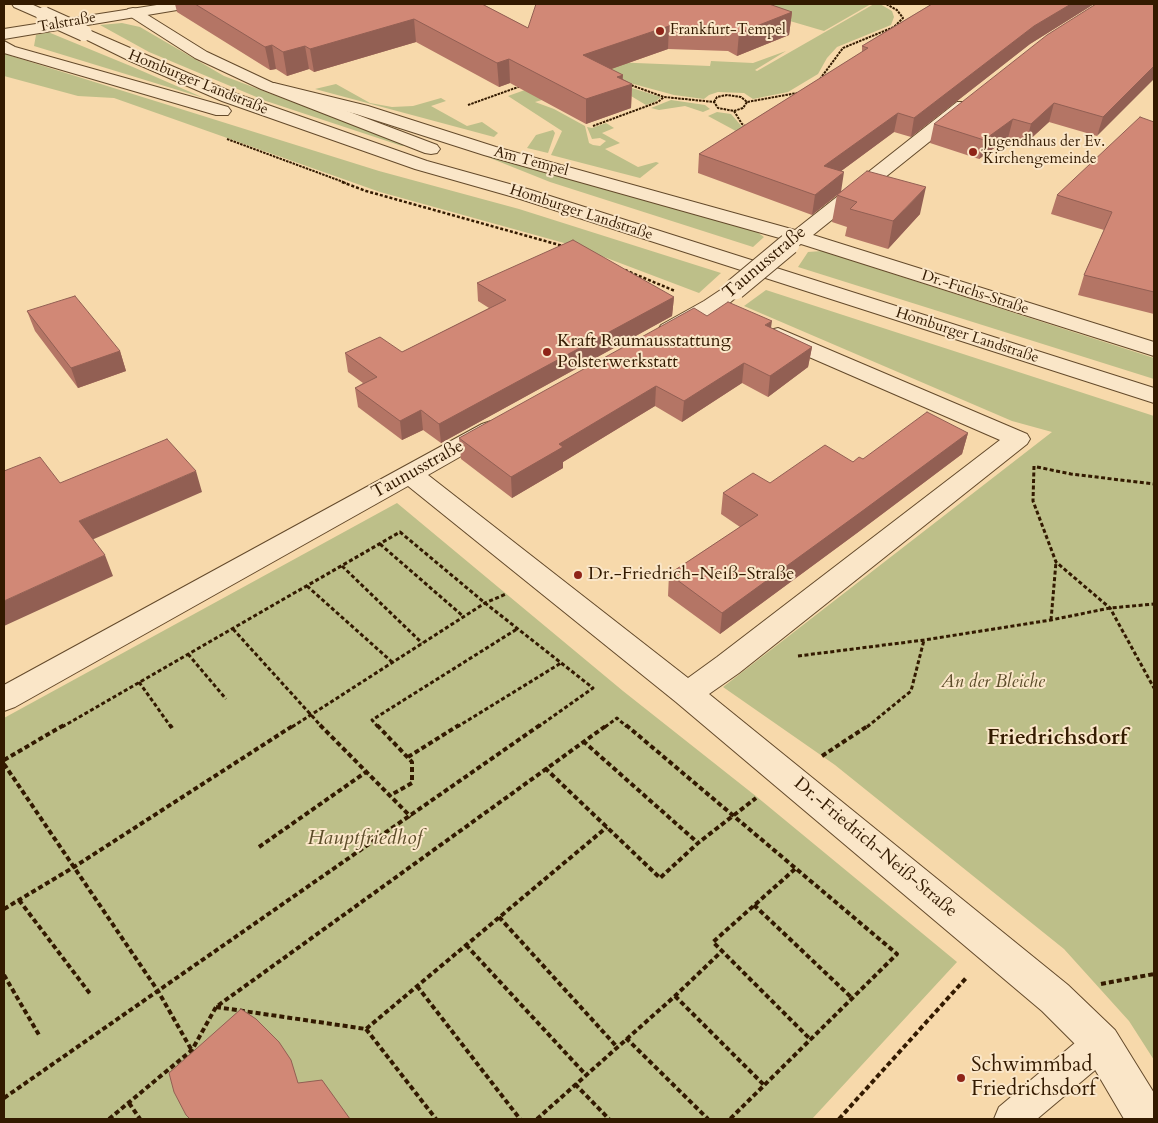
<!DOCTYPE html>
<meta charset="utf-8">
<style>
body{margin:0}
#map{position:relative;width:1158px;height:1123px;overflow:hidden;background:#f7d9ab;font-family:Cardo,serif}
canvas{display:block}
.frame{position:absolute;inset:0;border:5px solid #331a00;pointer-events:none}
</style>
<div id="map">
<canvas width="1158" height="1123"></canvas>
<div class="frame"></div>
</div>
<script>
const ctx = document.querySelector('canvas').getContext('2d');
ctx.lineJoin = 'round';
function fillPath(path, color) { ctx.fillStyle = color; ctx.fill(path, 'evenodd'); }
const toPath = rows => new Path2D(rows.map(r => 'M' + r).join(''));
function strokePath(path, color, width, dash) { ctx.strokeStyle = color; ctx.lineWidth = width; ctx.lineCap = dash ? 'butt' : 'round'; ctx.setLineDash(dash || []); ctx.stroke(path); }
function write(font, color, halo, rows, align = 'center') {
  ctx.font = font + ' Cardo,serif'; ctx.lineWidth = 4; ctx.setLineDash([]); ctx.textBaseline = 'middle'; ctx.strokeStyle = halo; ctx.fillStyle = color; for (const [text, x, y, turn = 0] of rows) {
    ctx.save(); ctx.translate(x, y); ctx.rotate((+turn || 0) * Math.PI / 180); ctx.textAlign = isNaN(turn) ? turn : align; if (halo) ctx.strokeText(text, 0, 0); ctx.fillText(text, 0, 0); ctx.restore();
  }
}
fillPath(toPath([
 [633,4,871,4,824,31,749,9],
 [874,4,880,4,892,11,894,17,891,25,837,47,827,58,818,74,788,92,753,99,744,93,718,92,709,95,704,99,674,95,604,76,611,62,710,66,711,61,753,63,786,51,755,70,757,71],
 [122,23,140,27,224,76,406,145,402,146,266,101,149,52,100,25],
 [48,32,133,67,204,98,34,46,36,35],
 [5,54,379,171,519,209,721,273,699,293,575,246,380,192,114,98,78,96,4,76],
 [567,75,542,100,535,102,554,109,585,126,589,143,593,145,600,146,606,141,600,138,592,139,587,127,592,128,606,123,614,128,602,133,620,143,605,149,638,167,656,162,659,163,640,178,551,155,562,131,508,96],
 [336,84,370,103,392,107,413,106,441,98,446,101,431,106,467,126,482,122,498,133,494,137,315,89],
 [622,85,661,97,655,102,646,105,631,96,632,91],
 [671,100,705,105,710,109,703,112,685,106,659,110,651,108],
 [717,112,731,114,744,129,747,137,708,116],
 [553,130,555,133,548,153,527,148,536,135],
 [475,152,631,194,757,232,764,237,753,247,550,182],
 [822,251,1154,358,1154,379,798,267,808,252],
 [766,290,1154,416,1154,1060,1129,1021,1064,949,835,765,723,687,1052,432,1012,421,744,306],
 [397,503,623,691,757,797,957,962,812,1119,4,1119,4,718]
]), '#bdbf89');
const service = toPath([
 [1101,1027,1113,1031,1118,1043,1113,1055,1037,1119,994,1119,999,1107,1089,1031,1101,1027]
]);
const minor = toPath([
 [163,4,196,4,194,7,189,8,4,39,4,29,163,4],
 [274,83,368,106,496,147,795,230,957,102,969,102,971,106,969,110,813,235,1154,342,1154,356,801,244,789,250,782,248,779,244,783,239,484,155,356,114,268,91,266,88,268,85,274,83],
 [735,283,742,285,746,289,720,311,677,335,669,337,661,335,658,330,661,325,704,301,728,285,735,283],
 [778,328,1027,434,1030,439,1027,444,739,673,709,694,1068,985,1115,1030,1154,1093,1154,1119,1124,1119,1087,1056,1042,1011,676,702,408,486,15,707,4,711,4,685,482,424,491,421,500,424,503,429,500,434,428,475,688,678,717,657,1000,440,770,340,767,335,770,330,778,328]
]);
const tertiary = toPath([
 [12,4,31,4,49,12,51,15,49,18,44,19,39,18,14,7,12,4],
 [133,8,138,9,207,52,273,83,437,145,440,149,437,153,431,154,425,153,261,89,195,58,128,15,126,12,128,9,133,8],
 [84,28,234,93,427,161,531,190,1154,388,1154,403,517,198,415,169,222,101,130,61,79,36,76,33,79,30,84,28],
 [4,41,15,47,228,107,231,111,228,115,216,115,4,53,4,41]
]);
strokePath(service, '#644a2b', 2);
strokePath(minor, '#644a2b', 2);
strokePath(tertiary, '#644a2b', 2);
strokePath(toPath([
 [820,79,843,48,894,27,903,18,897,10,886,4],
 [628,84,664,97,714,102,718,108,734,111,742,124,748,128],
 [714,102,717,97,727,95,741,97,747,102,797,93],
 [468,105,521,86],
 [734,111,743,108,747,102],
 [593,126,658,102,664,97],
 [227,139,346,183]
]), '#331a00', 2, [2.5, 1]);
strokePath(toPath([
 [342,182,366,191,563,246],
 [625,270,675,291]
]), '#331a00', 2.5, [3, 2]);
strokePath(toPath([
 [1034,466,1033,501,1056,562,1110,608,1154,688],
 [1037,467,1071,474,1154,484],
 [380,544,464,617],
 [342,566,422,643],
 [307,586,392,662],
 [1051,620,1056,562],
 [233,629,322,727],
 [188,654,226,699],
 [798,656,924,640,1051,620,1110,608,1154,604],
 [139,682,171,727],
 [62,727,400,532,485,603,593,688,538,727],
 [292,727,485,603,506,594],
 [378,727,372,720,517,629],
 [457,727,561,663],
 [605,727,617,718,627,727],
 [867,727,911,691,924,640]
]), '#331a00', 3, [4, 2.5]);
strokePath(toPath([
 [170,725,172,728],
 [320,725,411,817],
 [377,725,412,762,412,783,389,796],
 [626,725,897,954,730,1119],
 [583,741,698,843],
 [822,756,869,725],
 [408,757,459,725],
 [4,760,64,725],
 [4,764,158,991,191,1049],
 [545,768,660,878,698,843,756,798],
 [259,847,366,772],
 [795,869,713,942,811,1040],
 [19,900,91,995],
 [754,905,853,999],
 [4,909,74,867,294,725],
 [499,917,617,1047],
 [466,945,586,1075],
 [4,975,39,1035],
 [1101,984,1154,974],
 [417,986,520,1119],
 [675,996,764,1085],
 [216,1007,366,1029,607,827],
 [366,1029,436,1119],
 [626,1038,708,1119],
 [575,1084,609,1119],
 [4,1098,540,725],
 [129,1103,140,1119],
 [109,1119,192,1050,216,1007,607,725],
 [537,1119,675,996,722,951],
 [839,1119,967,977]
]), '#331a00', 4, [5, 3]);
fillPath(service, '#fae6c8');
fillPath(minor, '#fae6c8');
fillPath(tertiary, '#fae6c8');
const minorBridge = toPath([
 [735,289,789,244]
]);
const tertiaryBridge = toPath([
 [44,15,84,33]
]);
strokePath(minorBridge, '#644a2b', 23, []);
strokePath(tertiaryBridge, '#644a2b', 18, []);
strokePath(minorBridge, '#fae6c8', 21);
strokePath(tertiaryBridge, '#fae6c8', 16);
fillPath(toPath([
 [175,4,482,4,528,28,792,12,789,35,737,56,728,51,668,49,611,69,623,79,632,84,631,108,586,124,510,83,499,87,416,42,314,72,309,69,287,76,276,69,270,70,177,12],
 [932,4,1094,4,1030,44,911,137,894,132,841,171,841,191,920,214,888,249,845,236,847,227,832,222,837,195,812,215,698,173,699,154,862,52,862,46],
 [1154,4,1097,136,1049,122,1026,143,1008,138,979,159,930,143,934,124],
 [1154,122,1154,314,1078,295,1084,275,1104,230,1051,214,1057,195],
 [477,283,674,297,672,316,441,443,423,430,402,440,358,407,355,388,363,383,348,372,345,353,402,352,489,308,478,301],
 [27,311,120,351,126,371,78,388,35,331],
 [707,316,771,328,812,347,808,367,768,397,742,383,682,422,655,406,563,462,563,468,512,498,461,459,459,438],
 [968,433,962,454,857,533,720,634,668,596,669,574,740,527,721,514,723,493,770,483,863,459]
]), '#b47565');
fillPath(toPath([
 [1071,4,1094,4,1030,44,911,137,914,118,1034,26],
 [792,12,789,35,737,56,739,33],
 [414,19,416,42,314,72,310,49],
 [669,26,668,49,583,79,583,55],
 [272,45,276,69,270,70,265,47],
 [305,46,309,69,287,76,283,52],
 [509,59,510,83,499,87,497,63],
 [1154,66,1154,79,1097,136,1103,117],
 [623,75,622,87,632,84,631,108,586,124,586,99,617,77],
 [1054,103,1049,122,1026,143,1031,124],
 [898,113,894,132,821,186,824,166],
 [1013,119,1008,138,979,159,984,140],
 [844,172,841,192,812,215,815,195],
 [926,187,920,214,888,249,893,221],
 [674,297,672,316,441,443,439,424],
 [772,321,769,341,765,325],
 [812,347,808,367,768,397,770,376],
 [120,351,126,371,78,388,71,368],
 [744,363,742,383,682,422,684,401],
 [656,386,655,406,563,462,563,468,512,498,511,477,559,444],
 [421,410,423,430,402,440,400,421],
 [968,433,962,454,857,533,720,634,722,613],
 [196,471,202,492,87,542,79,521],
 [105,555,113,576,4,626,4,601]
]), '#925f53');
const building = toPath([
 [195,4,482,4,528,28,536,4,769,4,792,12,739,33,730,28,669,26,583,55,623,75,617,77,632,84,586,99,509,59,497,63,414,19,310,49,305,46,283,52,272,45,265,47,195,4],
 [932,4,1071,4,1034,26,914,118,898,113,824,166,844,172,815,195,699,154,868,48,862,46,932,4],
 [1096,4,1154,4,1154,66,1103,117,1054,103,1031,124,1013,119,984,140,934,124,1047,35,1096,4],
 [1140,117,1154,122,1154,292,1084,275,1112,212,1057,195,1140,117],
 [867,171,926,187,893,221,850,209,857,202,837,195,867,171],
 [573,240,674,297,439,424,421,410,400,421,355,388,377,377,345,353,380,337,402,352,506,300,477,283,573,240],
 [75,296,120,351,71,368,27,311,75,296],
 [728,302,772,321,765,325,812,347,770,376,744,363,684,401,656,386,559,444,563,447,511,477,459,438,694,308,707,316,728,302],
 [927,412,968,433,861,512,722,613,669,574,758,515,723,493,753,473,770,483,825,445,853,462,859,457,863,459,927,412],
 [167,439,196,471,79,521,105,555,4,601,4,471,40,457,60,483,167,439],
 [241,1009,256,1019,279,1042,291,1060,298,1083,322,1080,350,1119,190,1119,186,1115,174,1092,169,1073,241,1009]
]);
fillPath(building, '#d18876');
strokePath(building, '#925f53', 1);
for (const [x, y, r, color] of [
 [660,31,5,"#8f2418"],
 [973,152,5,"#8f2418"],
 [547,352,5,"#8f2418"],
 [578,575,5,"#8f2418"],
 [961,1078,5,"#8f2418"]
]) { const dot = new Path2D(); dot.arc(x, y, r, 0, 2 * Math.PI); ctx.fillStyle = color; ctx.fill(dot); strokePath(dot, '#fae6c8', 2); }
write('15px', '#331a00', '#fae6c8', [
 ["Talstraße",67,23,-10],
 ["Homburger Landstraße",198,83,22],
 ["Am Tempel",531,162,15],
 ["Homburger Landstraße",581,213,18],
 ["Dr.-Fuchs-Straße",975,293,18],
 ["Homburger Landstraße",967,336,18]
]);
write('15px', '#331a00', '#fae6c8', [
 ["Frankfurt-Tempel",670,31],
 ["Jugendhaus der Ev.",983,143],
 ["Kirchengemeinde",983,160]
], 'left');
write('18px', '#331a00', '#fae6c8', [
 ["Taunusstraße",765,263,-40],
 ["Taunusstraße",418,470,-29],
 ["Dr.-Friedrich-Neiß-Straße",875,848,40]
]);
write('18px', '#331a00', '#fae6c8', [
 ["Kraft Raumausstattung",557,342],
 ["Polsterwerkstatt",557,363],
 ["Dr.-Friedrich-Neiß-Straße",588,575]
], 'left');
write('italic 18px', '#5c4c29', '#fae6c8', [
 ["An der Bleiche",993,683]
]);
write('italic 21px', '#5c4c29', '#fae6c8', [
 ["Hauptfriedhof",365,839]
]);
write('21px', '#331a00', '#fae6c8', [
 ["Schwimmbad",971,1066],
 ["Friedrichsdorf",971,1090]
], 'left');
write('bold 22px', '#331a00', '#fae6c8', [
 ["Friedrichsdorf",1057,739]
]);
</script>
